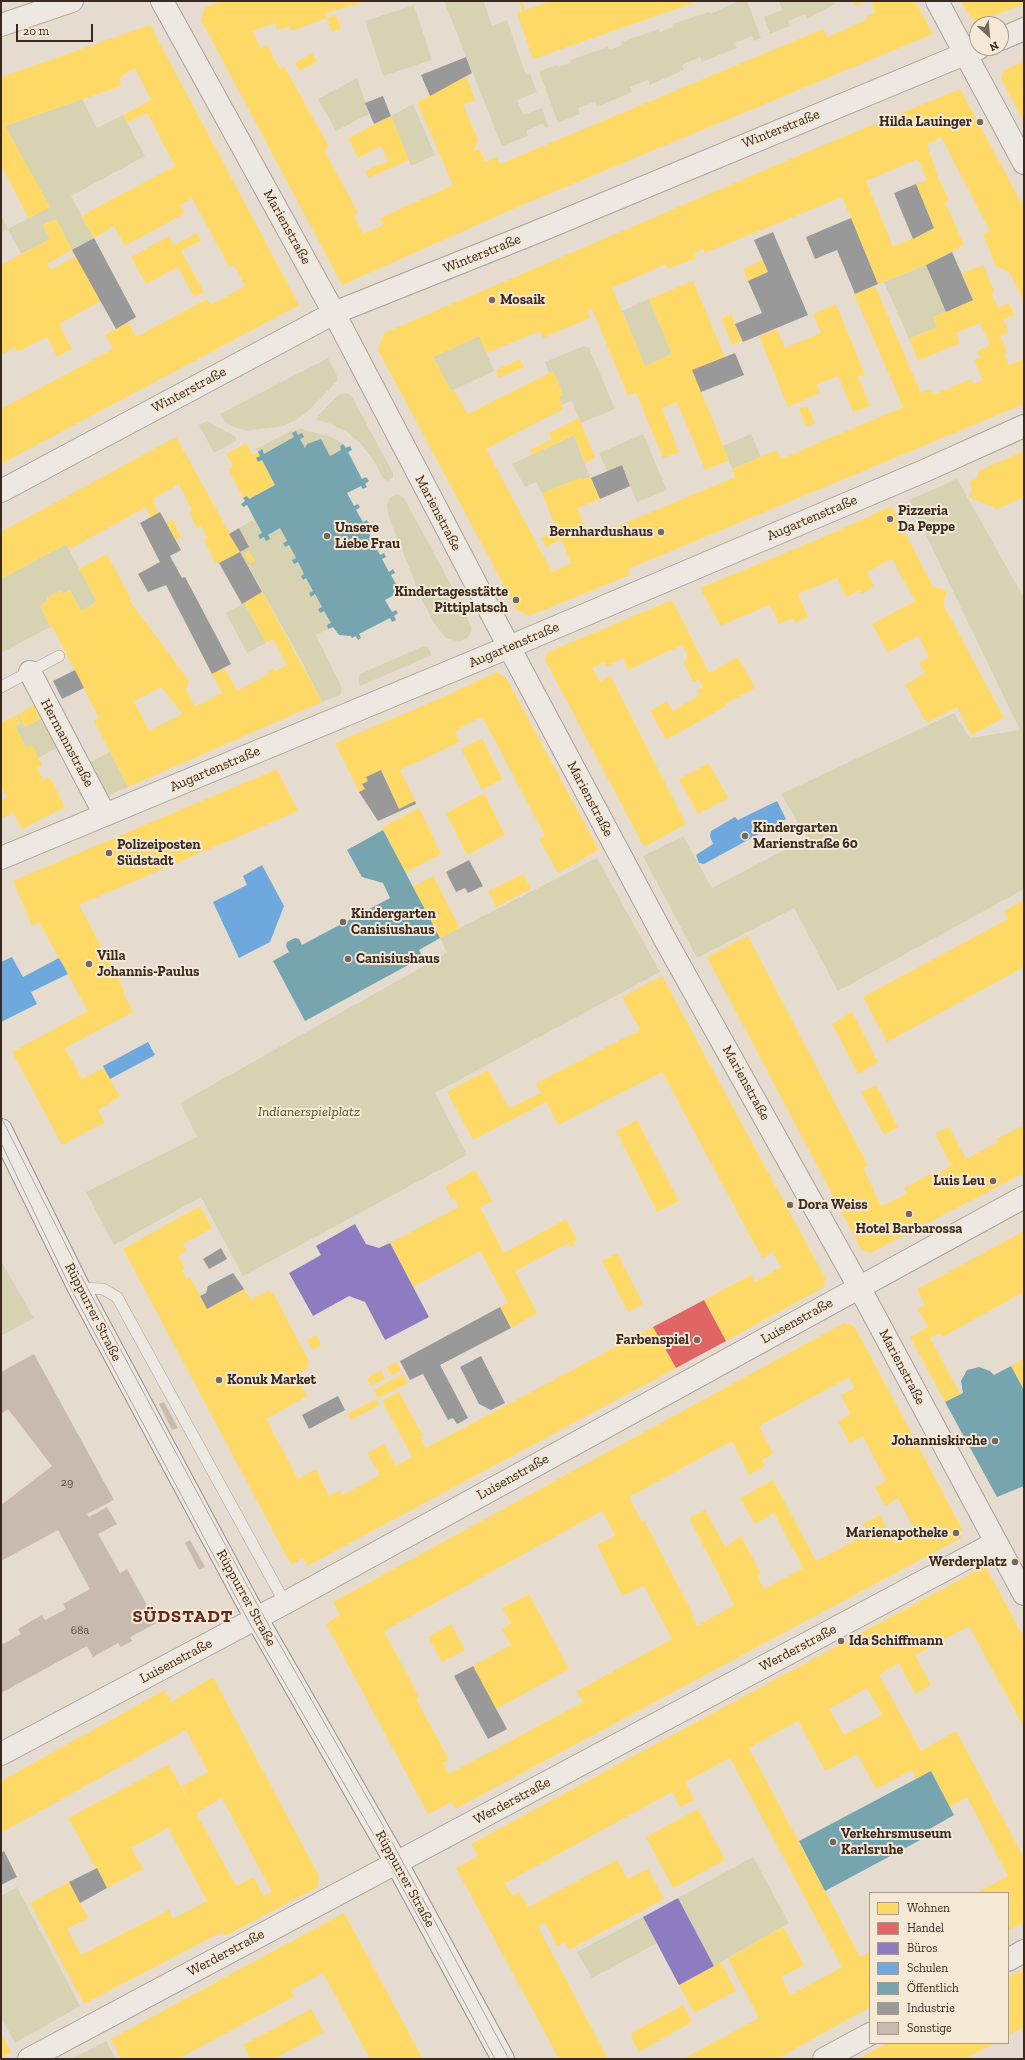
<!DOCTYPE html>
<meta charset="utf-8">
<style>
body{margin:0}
#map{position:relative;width:1025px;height:2060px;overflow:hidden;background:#e5dccf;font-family:"Zilla Slab",serif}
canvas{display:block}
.frame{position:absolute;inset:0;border:2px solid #392920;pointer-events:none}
.legend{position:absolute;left:869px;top:1892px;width:140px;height:152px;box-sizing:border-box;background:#f5e9d6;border:1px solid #aa9c8d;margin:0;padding:5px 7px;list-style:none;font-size:12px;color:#392920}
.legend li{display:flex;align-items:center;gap:8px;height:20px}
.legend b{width:20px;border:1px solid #aa9c8d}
.north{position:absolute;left:969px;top:16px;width:40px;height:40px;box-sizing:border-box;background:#f5e9d6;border:1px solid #aa9c8d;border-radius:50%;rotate:154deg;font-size:11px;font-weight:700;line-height:16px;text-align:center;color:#392920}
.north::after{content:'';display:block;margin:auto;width:14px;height:18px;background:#75685d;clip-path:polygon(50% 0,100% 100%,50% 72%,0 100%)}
.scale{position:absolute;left:16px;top:24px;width:77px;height:18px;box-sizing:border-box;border:2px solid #392920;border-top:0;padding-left:5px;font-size:12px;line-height:14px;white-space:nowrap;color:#392920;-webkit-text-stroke:3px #f5e9d6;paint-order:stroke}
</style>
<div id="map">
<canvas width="1025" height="2060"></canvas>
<div class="frame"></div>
<ul class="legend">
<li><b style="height:11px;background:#ffd966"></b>Wohnen</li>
<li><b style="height:11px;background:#e06666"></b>Handel</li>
<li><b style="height:11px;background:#8e7cc3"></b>Büros</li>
<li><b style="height:11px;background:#6fa8dc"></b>Schulen</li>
<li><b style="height:11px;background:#76a5af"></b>Öffentlich</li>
<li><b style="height:11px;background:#999"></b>Industrie</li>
<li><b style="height:11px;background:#c9bab0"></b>Sonstige</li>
</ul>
<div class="north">N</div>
<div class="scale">20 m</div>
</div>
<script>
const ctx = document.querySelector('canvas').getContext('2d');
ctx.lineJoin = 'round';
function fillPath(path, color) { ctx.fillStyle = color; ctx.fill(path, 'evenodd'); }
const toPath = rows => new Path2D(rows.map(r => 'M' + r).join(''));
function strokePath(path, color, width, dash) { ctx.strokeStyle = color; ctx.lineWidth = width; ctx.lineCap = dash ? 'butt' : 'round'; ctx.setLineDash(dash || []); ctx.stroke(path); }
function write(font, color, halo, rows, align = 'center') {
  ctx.font = font + ' "Zilla Slab",serif'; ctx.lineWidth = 4; ctx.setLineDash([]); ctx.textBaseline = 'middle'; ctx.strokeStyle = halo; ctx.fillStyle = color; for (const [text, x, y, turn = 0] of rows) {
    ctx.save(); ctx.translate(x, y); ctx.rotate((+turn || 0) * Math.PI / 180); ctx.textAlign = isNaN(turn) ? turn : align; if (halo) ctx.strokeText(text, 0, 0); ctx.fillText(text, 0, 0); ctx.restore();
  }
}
fillPath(toPath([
 [444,1,487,1,484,2,492,26,507,20,526,75,530,74,537,92,517,100,523,115,542,108,549,127,545,128,543,123,526,131,528,136,502,146],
 [739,1,747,1,761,38,754,41,752,36,735,43,737,48,702,62,700,57,682,65,684,70,650,85,648,80,630,87,632,92,597,107,595,102,578,108,580,114,558,123,539,71,557,65,558,67,571,63,570,60,608,47,609,50,622,45,621,42,659,29,660,32,673,27,672,24,709,12,710,14],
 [779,1,833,1,835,4,807,19,805,14,788,21,790,26,770,34,764,17,782,10],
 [414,5,432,60,383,76,365,21],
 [357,78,369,114,336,131,318,99],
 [82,99,97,128,123,115,145,156,71,196,94,238,72,250,56,219,43,225,50,239,21,254,8,229,1,233,1,215,8,229,49,207,5,126],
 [413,104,435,155,411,166,391,116],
 [926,265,946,312,933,317,937,327,909,339,884,282],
 [649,299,672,354,645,366,622,311],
 [479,336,494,371,451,391,433,357],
 [584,346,589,348,615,409,581,423,572,401,561,405,559,397,563,395,553,371,549,373,545,362],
 [328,358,337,376,337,381,307,412,296,420,283,426,246,431,231,426,223,420,220,414],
 [346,393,351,395,393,473,393,478,387,481,383,478,374,461,361,444,347,432,331,424,316,420,318,416,338,395],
 [207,421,236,437,236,441,214,453,199,425],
 [302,429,331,437,343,444,340,446,341,450,330,456,321,439,305,448,298,435,260,456,256,449,293,430],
 [643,434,667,490,637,502,622,465,607,471,599,453],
 [751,434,761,457,732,469,723,446],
 [574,435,590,477,542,493,536,482,525,487,512,464],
 [957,479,1024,598,1024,889,838,991,794,908,697,958,643,856,683,836,712,888,807,838,781,794,954,713,970,738,1020,730,909,500],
 [397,494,404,498,463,607,471,627,471,633,467,638,460,642,446,638,434,623,423,602,389,518,387,506,390,498],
 [254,519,262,533,258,535,260,539,264,537,266,541,268,535,280,528,287,541,283,544,285,547,289,545,296,558,292,560,294,563,298,562,304,574,301,577,303,580,306,578,313,591,309,593,311,597,315,594,322,607,318,609,320,613,324,611,331,623,327,625,328,629,316,635,342,688,340,695,322,702,300,658,240,552,239,528],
 [66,544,97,602,81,611,70,590,63,594,61,591,47,598,48,601,40,606,50,627,1,653,1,579],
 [244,603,266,643,247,653,226,613],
 [424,646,428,647,432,655,360,686,358,679,360,674],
 [18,714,25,727,46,716,61,746,38,758,32,745,26,748,15,726,21,723,17,715],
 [110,752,128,787,103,798,86,764],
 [597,858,660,972,435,1093,467,1155,243,1276,201,1197,114,1245,86,1192,197,1137,180,1103,447,953,440,938],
 [1,1261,34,1318,1,1336],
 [753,1857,789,1923,714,1966,678,1898],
 [17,1887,80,2006,15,2043,1,2017,1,1896],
 [643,1917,657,1943,592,1978,577,1952],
 [106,2041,116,2059,71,2059]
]), '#d7d3b2');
fillPath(toPath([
 [223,1,367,1,326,13,327,18,291,31,289,26,277,30,275,23,252,31,261,48,267,45,280,69,284,66,329,147,324,150,358,213,354,216,363,234,383,225,380,218,453,185,417,102,466,76,475,100,463,105,478,140,473,151,480,149,485,162,497,157,500,164,823,29,827,37,867,20,866,17,875,12,871,1,915,1,933,34,522,205,342,285,201,20,205,7],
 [519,1,522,1,525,10,551,1,699,1,533,59,517,13,522,11],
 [853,1,866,1,856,6],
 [961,1,1024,1,1024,4,979,21,971,18],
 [336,15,341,29,332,32,327,18],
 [150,25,299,305,1,464,1,409,113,349,105,335,128,322,136,337,207,299,211,305,245,286,234,265,229,267,192,198,180,205,185,213,125,246,114,226,94,238,81,216,175,166,147,113,127,123,123,115,151,100,135,68,119,78,121,86,5,126,50,207,28,218,1,165,1,77],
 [312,53,317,62,299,71,295,63],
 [1024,61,1024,122,1001,79,1004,70],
 [960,89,1024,208,1024,301,1009,272,996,266,983,234,990,231,941,137,927,145,937,175,949,200,945,202,964,245,926,265,878,284,842,197,705,253,703,249,694,253,696,258,668,269,666,264,612,288,645,366,672,354,649,299,693,281,725,357,692,370,729,460,705,470,677,402,662,408,679,452,663,458,636,393,628,396,592,309,587,311,590,318,543,338,540,331,486,353,479,336,433,357,451,391,454,390,468,414,553,371,563,395,559,397,563,409,486,449,552,572,571,563,561,539,546,547,541,538,557,529,542,493,581,477,582,480,590,477,600,499,577,508,589,536,610,527,611,529,735,477,732,469,777,450,781,459,903,407,854,294,875,286,921,393,931,389,933,395,971,379,974,384,983,380,974,360,980,358,977,351,990,345,980,323,956,333,960,343,918,361,909,339,937,327,933,317,973,300,962,273,983,265,994,291,991,292,998,308,1009,303,1014,315,1003,320,1009,332,1000,335,1007,352,1004,354,1009,365,1024,359,1024,404,628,569,630,575,529,616,517,610,378,350,384,333,821,146],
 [918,159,927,180,916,184,934,228,893,247,866,181],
 [391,116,409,160,368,178,365,171,388,161,381,146,358,158,348,138],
 [56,219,72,250,47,264,50,270,76,256,101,301,59,324,72,349,57,357,47,337,17,352,15,347,1,355,1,265,50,239,43,225],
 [197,233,201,241,181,251,204,292,194,297,178,267,146,284,131,257,169,236,174,245],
 [763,260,768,272,748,281,743,269],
 [836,304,865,375,858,377,870,406,853,412,838,376,817,385,820,393,788,407,759,336,777,329,785,348,821,333,813,314],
 [731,314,742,341,732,345,721,318],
 [520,359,524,367,499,378,496,370],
 [808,406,815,423,806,426,799,409],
 [579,418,595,458,585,463,574,435,532,455,529,450,552,439,549,433],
 [176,437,240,552,216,564,204,540,207,538,201,526,197,528,189,512,192,510,179,484,154,498,156,501,153,503,159,513,150,517,146,507,70,549,66,544,1,579,1,532],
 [246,443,253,455,258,453,260,456,256,458,258,462,262,460,275,485,249,499,247,496,243,498,228,469,233,466,226,454],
 [1024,451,1024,497,997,509,969,497,972,490,969,482,977,478,979,471],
 [891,506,933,587,947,590,943,604,1004,718,971,735,957,707,927,723,905,685,925,673,919,663,929,657,918,636,888,652,872,624,915,601,892,559,867,572,874,587,861,594,860,590,846,597,837,578,798,594,808,617,795,623,792,618,779,624,770,605,720,626,700,588,831,534],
 [172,519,181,536,175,540,166,523],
 [249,551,255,561,250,564,244,554],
 [107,554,131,599,129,600,189,681,186,689,195,707,222,693,212,674,224,668,237,691,269,674,268,671,273,668,275,671,287,665,273,639,266,643,244,603,262,592,322,702,128,787,94,721,99,718,52,626,50,627,40,606,48,601,47,598,61,590,63,594,70,590,81,611,97,602,79,569],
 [161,687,183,714,149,731,134,701],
 [672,600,709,673,738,657,755,688,725,704,726,706,666,740,650,711,667,701,672,711,700,695,697,690,703,687,699,679,693,682,684,664,687,655,682,645,628,670,623,658,606,667,604,662,592,668,600,682,610,675,686,824,644,847,545,660,548,652],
 [497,672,506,678,599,850,558,873,539,839,545,836,484,720,479,718,455,731,460,742,400,770,415,801,399,809,382,770,366,777,368,781,362,784,365,789,359,792,335,743,439,699],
 [34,705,41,719,25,727,18,714],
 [17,715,21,723,15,726,26,748,32,745,42,765,37,768,43,780,50,777,65,807,22,829,13,812,3,818,1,815,1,801,7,798,1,786,1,725,3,722],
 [482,738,502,779,482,790,461,749],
 [709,763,728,798,698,814,679,779],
 [277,769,298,811,79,905,125,991,123,992,133,1012,65,1048,82,1079,104,1068,120,1097,98,1110,105,1122,62,1145,12,1052,88,1011,39,922,32,926,13,881],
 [484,793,505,835,467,855,446,813],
 [419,808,441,854,405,873,382,827],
 [523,874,531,889,496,907,488,891],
 [433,876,460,928,440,938,412,887],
 [1024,900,1024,967,887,1042,863,997,1008,919,1004,911],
 [748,936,868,1166,863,1168,881,1206,907,1194,904,1188,934,1172,936,1174,951,1166,935,1134,949,1127,966,1159,998,1142,996,1139,1024,1125,1024,1173,870,1253,861,1249,707,957],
 [662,976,825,1278,824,1287,726,1341,704,1300,751,1275,755,1282,781,1267,773,1252,762,1258,662,1072,558,1125,546,1102,473,1140,447,1092,488,1070,509,1108,541,1093,536,1083,640,1030,622,997],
 [852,1012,878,1062,858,1074,832,1024],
 [876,1085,898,1127,884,1135,861,1092],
 [637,1120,679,1201,657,1212,616,1131],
 [475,1170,492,1201,480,1207,504,1253,566,1219,577,1239,573,1241,575,1245,570,1247,568,1243,515,1271,537,1313,511,1328,500,1307,508,1303,480,1251,413,1287,390,1243,459,1207,454,1198,452,1200,445,1187],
 [200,1206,212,1228,183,1244,186,1251,178,1256,185,1268,182,1270,186,1279,190,1277,207,1309,244,1289,251,1300,267,1291,273,1293,309,1361,306,1370,296,1375,307,1396,266,1419,298,1479,316,1469,329,1496,340,1490,343,1495,380,1475,367,1453,384,1444,396,1466,412,1457,382,1401,399,1392,423,1436,420,1437,426,1448,653,1327,676,1368,307,1566,303,1558,291,1565,123,1249],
 [1024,1231,1024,1292,942,1337,940,1333,930,1338,960,1394,945,1402,910,1337,928,1327,918,1309,925,1305,917,1289],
 [617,1253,643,1304,628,1312,602,1261],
 [844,1323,854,1326,880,1374,961,1527,961,1538,455,1809,452,1802,428,1814,326,1624,340,1615,333,1602],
 [849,1377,854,1388,841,1395,850,1414,838,1421,850,1444,863,1436,886,1481,875,1487,885,1506,898,1498,916,1533,895,1544,880,1515,863,1524,868,1534,816,1561,773,1480,740,1498,755,1524,774,1513,803,1568,764,1589,757,1576,761,1574,741,1536,725,1547,705,1510,689,1518,734,1605,697,1626,692,1617,694,1616,645,1522,642,1522,629,1497,732,1441,749,1475,765,1466,762,1460,773,1454,759,1426],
 [602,1511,615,1536,597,1545,622,1596,644,1586,672,1639,577,1691,583,1702,449,1774,443,1763,449,1760,416,1699,419,1697,384,1631],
 [316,1335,321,1345,312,1350,307,1340],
 [1024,1359,1024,1384,1022,1386,1011,1366],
 [397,1362,401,1370,391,1376,386,1367],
 [381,1370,385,1379,371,1386,367,1378],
 [403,1374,408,1383,378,1398,374,1390],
 [376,1399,379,1405,351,1420,347,1414],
 [985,1566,1024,1638,1024,1728,969,1626,915,1655,931,1685,915,1694,899,1663,879,1675,921,1751,956,1731,1024,1858,1024,1922,1008,1931,1008,1893,976,1893,1008,1876,967,1797,950,1807,931,1771,916,1779,912,1770,876,1789,857,1754,825,1771,798,1721,749,1748,860,1957,870,1952,870,2007,777,2059,683,2059,759,2018,728,1959,761,1939,783,1927,804,1965,781,1977,791,1995,842,1967,730,1758,685,1782,694,1800,680,1807,672,1792,505,1883,512,1896,519,1892,528,1907,617,1860,627,1879,648,1869,664,1899,569,1950,565,1942,557,1946,545,1923,538,1927,608,2059,559,2059,456,1868,478,1856,471,1844],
 [867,1688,882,1715,844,1735,829,1709],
 [529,1594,569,1669,496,1709,473,1666,511,1645,502,1629,511,1624,502,1608],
 [451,1624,465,1650,442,1662,428,1637],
 [213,1677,319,1876,318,1887,225,1936,223,1932,214,1936,84,2004,30,1903,69,1882,88,1918,67,1929,81,1955,169,1910,173,1919,207,1901,168,1828,131,1848,143,1869,107,1888,68,1818,168,1765,192,1805,182,1786,208,1772,186,1730,1,1833,1,1781,165,1690,171,1702],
 [222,1798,272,1892,263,1896,254,1877,236,1886,196,1813],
 [698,1809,725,1860,673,1888,646,1837],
 [344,1913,423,2059,370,2059,323,1973,291,1990,295,1996,178,2059,121,2059,111,2039],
 [721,1962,736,1991,694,2013,679,1985],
 [1024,1969,1024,2027,1008,2036,1008,1977],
 [683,2005,692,2022,639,2052,631,2038,633,2032],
 [311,2009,324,2032,274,2059,250,2059,243,2045],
 [1,2034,11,2052,1,2058],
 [887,2043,995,2043,966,2059,857,2059]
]), '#ffd966');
fillPath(toPath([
 [704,1300,726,1341,676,1368,653,1327]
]), '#e06666');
fillPath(toPath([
 [355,1224,366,1244,379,1248,390,1243,429,1317,385,1340,365,1302,349,1296,313,1316,289,1273,321,1255,316,1246],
 [678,1898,714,1966,679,1985,643,1917]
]), '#8e7cc3');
fillPath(toPath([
 [777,801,786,819,704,864,699,863,696,855,713,844,710,836,711,831,735,817,738,820],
 [262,865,284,906,270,942,239,958,213,902,247,885,243,876],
 [12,957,23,977,59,958,68,974,31,992,37,1004,1,1022,1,962],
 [148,1042,155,1055,110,1079,103,1066]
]), '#6fa8dc');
fillPath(toPath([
 [296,431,298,435,302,433,304,437,300,439,305,448,307,444,321,439,330,456,341,450,340,446,343,444,346,448,350,446,352,450,348,452,362,479,366,477,369,481,365,484,367,487,363,489,361,486,347,493,354,506,358,504,360,507,356,510,363,522,367,520,369,524,365,526,372,539,375,537,377,540,373,542,380,555,384,553,386,557,382,559,389,572,393,569,395,573,391,575,398,588,402,586,403,590,400,592,402,595,398,598,396,594,385,600,392,612,396,610,398,613,394,616,396,620,392,622,390,618,359,634,361,638,358,640,356,636,352,638,351,636,339,635,333,627,328,629,327,625,331,623,324,611,320,613,318,609,322,607,315,594,311,597,309,593,313,591,306,578,303,580,301,576,304,574,298,562,294,564,292,560,296,558,289,545,285,547,283,543,287,541,280,528,268,535,270,539,266,541,264,537,260,539,258,535,262,533,247,505,243,507,241,504,245,501,243,498,247,496,249,499,275,485,262,460,258,462,256,458,260,456,258,452,262,449,264,454,294,437,292,433],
 [383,830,440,938,419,950,423,957,305,1021,273,961,289,952,286,946,287,942,295,938,299,939,302,945,390,898,383,883,362,877,347,850],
 [1011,1366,1024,1390,1024,1486,997,1497,945,1402,963,1393,961,1381,967,1370,979,1367,990,1371,994,1375],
 [931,1771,954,1815,921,1834,924,1838,825,1891,799,1841]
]), '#76a5af');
fillPath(toPath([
 [466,57,472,73,430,96,421,75],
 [383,96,391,116,374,124,365,103],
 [916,184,934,228,913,239,894,193],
 [851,218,878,284,855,294,837,250,815,259,806,237],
 [773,232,808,315,743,342,735,324,762,313,748,281,768,272,754,240],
 [94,238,136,317,116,329,72,250],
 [952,252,973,300,946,312,926,265],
 [735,353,744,375,701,392,692,370],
 [622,465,630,486,600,499,591,478],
 [160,512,181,550,170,556,182,578,185,577,231,664,212,674,166,585,148,592,138,574,160,562,140,523],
 [239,528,249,547,240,552,229,534],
 [240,552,262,592,242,604,219,563],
 [75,670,84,688,62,699,53,681],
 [381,770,399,809,415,801,416,804,378,821,359,792,365,789,362,784,368,781,366,777],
 [469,860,483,886,468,893,465,888,456,892,446,872],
 [221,1248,227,1259,209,1269,203,1259],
 [233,1273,244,1289,207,1309,200,1296,206,1293,208,1286],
 [500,1307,511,1328,440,1365,468,1418,457,1424,453,1418,448,1420,423,1374,410,1380,400,1361],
 [481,1356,505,1403,491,1410,479,1404,460,1367],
 [338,1396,345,1410,309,1429,302,1415],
 [473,1666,507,1729,488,1739,454,1676],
 [4,1851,17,1877,1,1885,1,1853],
 [97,1868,107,1888,80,1903,69,1882]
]), '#999');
fillPath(toPath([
 [34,1354,114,1500,87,1514,89,1517,107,1507,117,1524,98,1534,120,1573,127,1569,157,1623,130,1637,132,1641,121,1647,118,1643,93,1657,87,1646,1,1693,1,1641,3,1644,21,1634,18,1629,42,1615,45,1620,66,1609,63,1604,90,1589,58,1530,1,1561,1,1505,52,1466,8,1409,1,1414,1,1372],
 [164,1402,178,1428,172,1430,159,1404],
 [190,1540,205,1567,199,1570,185,1543]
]), '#c9bab0');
const lane = toPath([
 [1,687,59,656],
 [79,1288,103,1289,117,1297,285,1603]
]);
const street = toPath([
 [162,1,334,313,509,647,667,943,859,1287,1024,1594],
 [937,1,1024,163],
 [1,25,72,1],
 [1001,39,1024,29],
 [1,491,334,313,534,233,979,48],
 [30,672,105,815],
 [1,858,509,647,924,471,1024,426],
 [1,1754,285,1603,1024,1197],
 [1008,1960,1024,1951],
 [29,2059,995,1543],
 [824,2059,870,2034]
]);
const secondary = toPath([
 [1,1130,79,1288,247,1602,396,1862,503,2059]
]);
strokePath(lane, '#aaa198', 12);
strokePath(street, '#aaa198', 24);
strokePath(secondary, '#9a9188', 24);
strokePath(lane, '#ede8e1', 11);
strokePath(street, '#ede8e1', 22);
strokePath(secondary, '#ede8e1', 22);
strokePath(toPath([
 [1,1117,87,1287,263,1615,385,1829,509,2059],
 [1,1143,71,1289,249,1622,374,1835,495,2059]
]), '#ada7a1', 1);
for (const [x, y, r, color] of [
 [980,122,4,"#75685d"],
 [492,300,4,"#75685d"],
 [890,519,4,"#75685d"],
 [661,532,4,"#75685d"],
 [327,536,4,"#75685d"],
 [516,600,4,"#75685d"],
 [745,836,4,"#75685d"],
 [109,853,4,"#75685d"],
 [343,922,4,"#75685d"],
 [348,959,4,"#75685d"],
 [89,964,4,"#75685d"],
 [993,1181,4,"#75685d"],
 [790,1205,4,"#75685d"],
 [909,1214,4,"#75685d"],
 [697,1340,4,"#75685d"],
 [219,1380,4,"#75685d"],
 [995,1441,4,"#75685d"],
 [956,1533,4,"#75685d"],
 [1015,1562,4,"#75685d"],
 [841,1641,4,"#75685d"],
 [833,1842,4,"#75685d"]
]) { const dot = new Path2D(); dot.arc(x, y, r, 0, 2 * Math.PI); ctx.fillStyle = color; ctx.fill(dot); strokePath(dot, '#f5e9d6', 1.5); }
write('12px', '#5d4d44', null, [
 ["29",67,1483],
 ["68a",80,1631]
]);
write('bold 14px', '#392920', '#f5e9d6', [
 ["Hilda Lauinger",972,122,"right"],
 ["Mosaik",500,300],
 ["Pizzeria",898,511],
 ["Da Peppe",898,527],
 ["Unsere",335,528],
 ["Liebe Frau",335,544],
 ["Bernhardushaus",653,532,"right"],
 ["Kindertagesstätte",508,592,"right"],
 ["Pittiplatsch",508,608,"right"],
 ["Kindergarten",753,828],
 ["Marienstraße 60",753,844],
 ["Polizeiposten",117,845],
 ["Südstadt",117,861],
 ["Kindergarten",351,914],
 ["Canisiushaus",351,930],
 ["Villa",97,956],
 ["Johannis-Paulus",97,972],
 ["Canisiushaus",356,959],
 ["Luis Leu",985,1181,"right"],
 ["Dora Weiss",798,1205],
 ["Hotel Barbarossa",909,1229,"center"],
 ["Farbenspiel",689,1340,"right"],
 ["Konuk Market",227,1380],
 ["Johanniskirche",987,1441,"right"],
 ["Marienapotheke",948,1533,"right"],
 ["Werderplatz",1007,1562,"right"],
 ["Ida Schiffmann",849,1641],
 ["Verkehrsmuseum",841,1834],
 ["Karlsruhe",841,1850]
], 'left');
write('14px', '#392920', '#f5e9d6', [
 ["Winterstraße",781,129,-22],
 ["Marienstraße",287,227,61],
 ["Winterstraße",482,254,-22],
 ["Winterstraße",189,390,-28],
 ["Marienstraße",438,513,62],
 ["Augartenstraße",812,518,-23],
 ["Augartenstraße",514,645,-23],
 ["Hermannstraße",67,743,62],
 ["Augartenstraße",215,769,-23],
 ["Marienstraße",590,799,62],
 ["Marienstraße",746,1083,61],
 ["Rüppurrer Straße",93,1312,63],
 ["Luisenstraße",797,1321,-29],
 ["Marienstraße",902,1367,62],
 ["Luisenstraße",513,1477,-29],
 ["Rüppurrer Straße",246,1598,61],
 ["Werderstraße",798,1648,-28],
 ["Luisenstraße",176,1661,-28],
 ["Werderstraße",512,1801,-28],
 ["Rüppurrer Straße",405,1879,61],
 ["Werderstraße",226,1953,-28]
]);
write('italic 14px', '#4e5527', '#f5e9d6', [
 ["Indianerspielplatz",309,1112]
]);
ctx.letterSpacing = '1px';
write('bold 18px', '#652720', '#f5e9d6', [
 ["SÜDSTADT",183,1617]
]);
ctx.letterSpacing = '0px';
</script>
